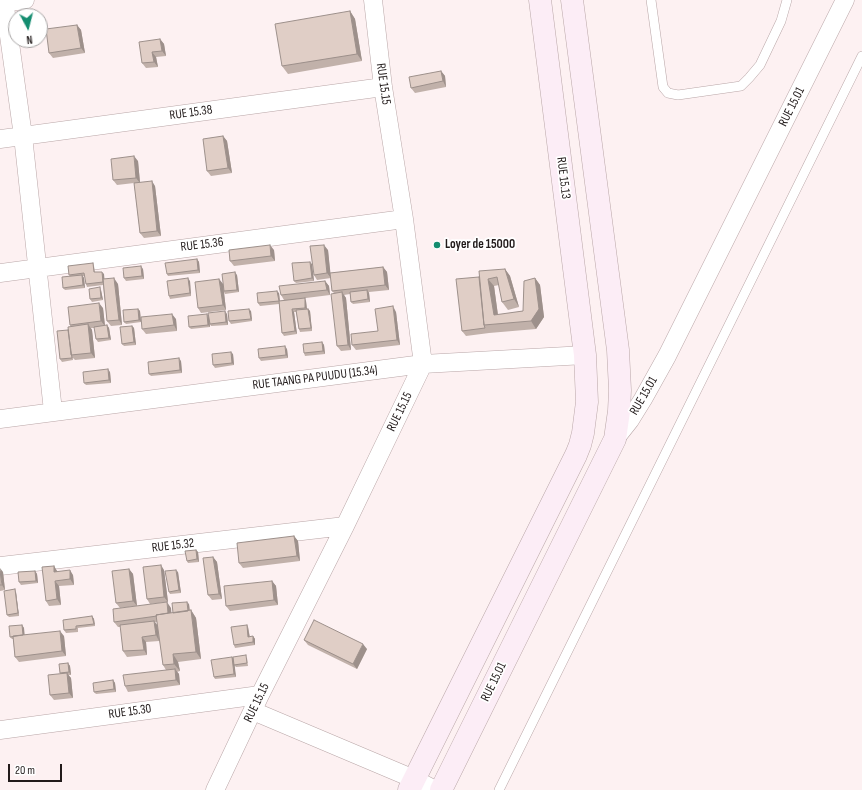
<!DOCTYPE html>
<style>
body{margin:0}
#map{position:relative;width:862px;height:790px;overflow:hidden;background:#fdf1f2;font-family:"Sofia Sans Condensed",sans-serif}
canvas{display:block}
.north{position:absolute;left:8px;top:8px;width:40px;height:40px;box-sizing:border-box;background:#fff;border:1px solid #a7a4a4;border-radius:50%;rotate:173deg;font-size:11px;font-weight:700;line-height:16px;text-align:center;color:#221b1b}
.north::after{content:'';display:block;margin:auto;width:14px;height:18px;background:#148d70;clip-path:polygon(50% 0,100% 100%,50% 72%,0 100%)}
.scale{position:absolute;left:8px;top:764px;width:54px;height:18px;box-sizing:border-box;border:2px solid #221b1b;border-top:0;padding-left:5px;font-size:12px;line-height:14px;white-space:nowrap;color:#221b1b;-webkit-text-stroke:3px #fff;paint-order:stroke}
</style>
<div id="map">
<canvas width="862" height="790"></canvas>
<div class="north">N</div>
<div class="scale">20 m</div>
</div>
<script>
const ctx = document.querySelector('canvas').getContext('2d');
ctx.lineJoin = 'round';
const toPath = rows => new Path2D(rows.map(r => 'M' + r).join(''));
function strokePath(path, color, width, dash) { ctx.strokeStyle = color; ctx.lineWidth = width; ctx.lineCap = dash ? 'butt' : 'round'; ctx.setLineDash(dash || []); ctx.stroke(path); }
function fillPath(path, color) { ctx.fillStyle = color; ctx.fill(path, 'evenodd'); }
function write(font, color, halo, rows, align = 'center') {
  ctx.font = font + ' "Sofia Sans Condensed",sans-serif'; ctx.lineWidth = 3.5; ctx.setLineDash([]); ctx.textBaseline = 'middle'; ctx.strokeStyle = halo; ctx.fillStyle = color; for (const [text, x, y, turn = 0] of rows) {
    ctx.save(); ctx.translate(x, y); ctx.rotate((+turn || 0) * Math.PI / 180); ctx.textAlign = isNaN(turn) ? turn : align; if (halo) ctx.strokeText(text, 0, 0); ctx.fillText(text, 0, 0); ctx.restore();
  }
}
const service = toPath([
 [651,0,663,87,668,93,678,95,741,86,749,78,760,65,781,21,787,0],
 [499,790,862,56]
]);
const minor = toPath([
 [4,0,23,136,53,411],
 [0,3,25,0],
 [0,139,383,87],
 [0,273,404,219],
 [0,419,423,364,585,355],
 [615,439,630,420,643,399,667,356,845,0],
 [0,566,345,526],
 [253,711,414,779,435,790],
 [0,730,260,695],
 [215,790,260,695,345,526,423,364,404,219,383,87,373,0]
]);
const secondary = toPath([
 [409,790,576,455,580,445,583,433,587,402,585,355,540,0],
 [441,790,615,439,619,411,620,390,618,350,572,0]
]);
strokePath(service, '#b9a6a7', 10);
strokePath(minor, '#b9a6a7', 19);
strokePath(secondary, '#b9a6a7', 23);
strokePath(service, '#fff', 9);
strokePath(minor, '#fff', 18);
strokePath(secondary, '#fcedf6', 22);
fillPath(toPath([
 [350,11,355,19,362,61,288,74,282,66],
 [77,25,81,30,85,53,53,58,49,53],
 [160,39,164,44,166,56,156,57,158,67,146,68,142,63],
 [441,71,445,76,446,87,415,93,411,88],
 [223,136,227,141,232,173,211,176,207,171],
 [138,161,140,182,155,186,161,236,144,238,140,233,134,183,117,185,113,180],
 [274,250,275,261,234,266,230,261],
 [328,250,330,273,383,267,387,272,389,290,369,292,370,302,353,304,351,302,350,294,344,295,346,298,351,350,341,351,337,346,334,293,332,291,331,278,317,280,314,275],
 [197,259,199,262,200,273,168,276,167,274],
 [93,263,94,266,95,272,104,274,104,279,118,284,122,325,111,326,107,321,103,285,87,287,86,284,85,276,83,276,84,278,85,288,65,290,63,288,70,276,69,275],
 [312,264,314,281,296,283,294,281],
 [143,269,144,279,126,281,124,278],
 [505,269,510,276,519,307,508,310,502,302,499,285,494,286,498,315,523,311,535,278,540,285,544,317,536,329,489,333,466,336,462,331,479,277],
 [237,275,239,292,225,294,224,292,226,310,201,313,198,308,219,279,223,284],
 [190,281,191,296,170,299,169,296],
 [325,281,329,286,330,295,298,299,306,301,307,309,308,309,310,311,312,331,300,332,299,329,296,312,294,312,297,334,284,336,282,333,279,304,260,306,258,303,279,293,280,301,284,300,281,295],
 [101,290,103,300,92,302,90,299],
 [103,308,105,326,107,325,109,328,111,340,98,342,96,339,95,328,91,328,92,330,95,358,75,360,73,358,73,360,62,362,60,359,68,330,71,327,70,325],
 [138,309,140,311,141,322,126,324,124,322],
 [251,311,252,321,231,324,229,321],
 [396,312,400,345,356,350,352,345,378,331],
 [227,314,228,325,211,326,210,324,210,327,191,329,189,327,209,316],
 [176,319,177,331,146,334,142,329],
 [132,326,134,328,136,345,124,346,122,344],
 [322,342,324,345,325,354,305,356,304,353],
 [287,349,288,358,261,361,259,358],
 [233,354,234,365,215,368,213,365],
 [181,361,182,373,151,376,149,374],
 [110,372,111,383,86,385,84,383],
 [294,536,298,541,300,561,243,568,239,563],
 [196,550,198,552,199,562,188,563,187,561],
 [213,557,217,562,222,599,212,600,208,595],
 [54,566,57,571,73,575,74,585,59,586,61,605,49,606,46,601],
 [129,569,133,574,137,606,120,608,116,603],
 [164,570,168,602,150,604,147,599],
 [0,571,3,572,5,590,0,591],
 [35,571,37,574,38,583,21,585,19,582],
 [178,572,181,593,170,594,169,592],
 [272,581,276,586,278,605,230,611,226,606],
 [16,592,19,616,9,617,7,615],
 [189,604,190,611,191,610,196,618,201,659,178,662,180,671,177,672,179,674,180,685,128,692,125,686,166,670,163,665,157,622,155,622,158,626,159,641,146,642,147,655,127,657,123,651,121,627,118,627,114,622,171,608,171,613,173,613],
 [92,616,94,619,95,626,78,628,78,632,66,633,64,630],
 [22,625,24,628,24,635,64,636,66,656,19,662,15,657,13,639,12,639,10,637],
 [247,625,248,627,250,637,253,636,255,639,255,645,235,648,234,645],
 [304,640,367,649,357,669,308,645],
 [232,657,234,659,247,658,248,666,236,667,234,665,236,677,215,679,214,677],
 [68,663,70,666,71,675,68,675,71,678,73,698,54,700,50,695,60,674],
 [113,680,115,683,116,692,96,694,94,692]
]), '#c1b1aa');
fillPath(toPath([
 [350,11,355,19,362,61,357,54],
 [77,25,81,30,85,53,81,48],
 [160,39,164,44,166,56,162,51],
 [152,52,156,57,158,67,154,62],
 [441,71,445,76,446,87,443,81],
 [223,136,227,141,232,173,228,168],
 [134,156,138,161,140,183,136,178],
 [152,181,155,186,161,236,157,231],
 [270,245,274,250,275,261,271,256],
 [324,245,328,250,331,278,327,273],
 [197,259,199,262,200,273,198,270],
 [310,262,312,264,314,281,312,278],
 [141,266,143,269,144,279,142,276],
 [383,267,387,272,389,290,385,285],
 [505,269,510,276,519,307,514,299],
 [102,272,104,274,105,285,103,282],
 [235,272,237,275,239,292,237,290],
 [82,275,84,278,85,288,83,285],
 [114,278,118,284,122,325,119,320],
 [188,278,190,281,191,296,190,293],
 [535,278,540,285,544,317,536,329,531,321],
 [219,279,223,284,226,310,223,305],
 [488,279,494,286,499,323,494,315],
 [325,281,329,286,330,295,327,290],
 [100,287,101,290,103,300,101,298],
 [367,290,369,293,370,302,368,299],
 [277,291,279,293,280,303,279,301],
 [342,292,346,298,351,350,348,345],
 [305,298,306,301,307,310,305,308],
 [99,303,103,308,105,326,101,321],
 [393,306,396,312,400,345,397,340],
 [138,309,140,311,141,322,139,320],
 [249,309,251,311,252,321,251,319],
 [292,309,294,312,297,334,295,331],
 [308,309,310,311,312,331,311,328],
 [225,311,227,314,228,325,226,322],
 [172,314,176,319,177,331,174,325],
 [207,314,209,317,210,327,208,325],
 [88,324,92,330,95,358,91,353],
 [107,325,109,328,111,340,109,338],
 [132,326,134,328,136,345,134,342],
 [322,342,324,345,325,354,323,351],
 [285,346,287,349,288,358,286,355],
 [231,352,233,354,234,365,232,363],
 [179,358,181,361,182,373,180,370],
 [108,369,110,372,111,383,109,380],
 [294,536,298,541,300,561,297,556],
 [196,550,198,552,199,562,197,559],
 [213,557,217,562,222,599,219,594],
 [161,565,164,570,168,602,164,597],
 [54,566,57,571,58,577,54,572],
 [0,568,3,572,5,590,2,585],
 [129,569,133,574,137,606,133,601],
 [70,570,73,575,74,585,70,579],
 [176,570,178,572,181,593,179,590],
 [35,571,37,574,38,583,36,581],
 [55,581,59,586,61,605,57,599],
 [272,581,276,586,278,605,274,600],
 [15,589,16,592,19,616,18,613],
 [167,602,171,608,172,620,168,615],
 [187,602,189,604,190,615,189,613],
 [191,610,196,618,201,659,196,652],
 [92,616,94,619,95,626,94,624],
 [154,621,158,626,159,641,156,635],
 [22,625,24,628,25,638,23,636],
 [247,625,248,627,250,640,248,637],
 [60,631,64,636,66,656,62,651],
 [253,636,255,639,255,645,253,642],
 [142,637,146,642,147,655,144,650],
 [363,644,367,649,357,669,353,664],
 [173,654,178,662,180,671,174,664],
 [232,657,234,659,236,677,234,674],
 [68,663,70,666,71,675,69,672],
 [175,669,179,674,180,685,176,680],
 [67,673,71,678,73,698,69,693],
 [113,680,115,683,116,692,114,689]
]), '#9d908b');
const building = toPath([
 [350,11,357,54,282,66,275,24,350,11],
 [77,25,81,48,49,53,46,29,77,25],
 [160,39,162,51,152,52,154,62,142,63,139,42,160,39],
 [441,71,443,81,411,88,409,77,441,71],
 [223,136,228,168,207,171,203,139,223,136],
 [134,156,136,178,113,180,111,159,134,156],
 [152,181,157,231,140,233,134,183,152,181],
 [270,245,271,256,230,261,229,250,270,245],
 [324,245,327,273,314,275,310,246,324,245],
 [197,259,198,270,167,274,165,263,197,259],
 [310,262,312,278,294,281,292,263,310,262],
 [93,263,94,272,102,272,103,282,86,284,84,273,69,275,68,266,93,263],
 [141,266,142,276,124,278,123,268,141,266],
 [383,267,385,285,332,291,330,273,383,267],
 [505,269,514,299,502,302,497,277,488,279,494,315,523,311,524,281,535,278,539,309,531,321,484,325,479,271,505,269],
 [235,272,237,290,224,291,222,274,235,272],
 [82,275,83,285,63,288,62,277,82,275],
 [479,277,484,325,485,328,462,331,456,279,479,277],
 [114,278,119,320,107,321,103,279,114,278],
 [188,278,190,293,169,296,167,281,188,278],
 [219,279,223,305,198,308,195,282,219,279],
 [325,281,327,290,281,295,279,286,325,281],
 [100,287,101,298,90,299,89,289,100,287],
 [367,290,368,299,351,302,350,292,367,290],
 [277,291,279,301,258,303,257,293,277,291],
 [342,292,348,345,337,346,331,294,342,292],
 [305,298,305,308,292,309,295,331,282,333,279,301,305,298],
 [99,303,101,321,70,325,68,307,99,303],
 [393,306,397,340,352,345,351,334,378,331,375,309,393,306],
 [138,309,139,320,124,322,123,310,138,309],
 [249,309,251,319,229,321,228,311,249,309],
 [308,309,311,328,299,329,296,310,308,309],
 [225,311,226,322,210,324,208,313,225,311],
 [172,314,174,325,142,329,141,317,172,314],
 [207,314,208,325,189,327,188,316,207,314],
 [88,324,91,353,71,355,68,327,88,324],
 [107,325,109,338,96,339,94,327,107,325],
 [132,326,134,342,122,344,120,327,132,326],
 [68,330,72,358,60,359,57,331,68,330],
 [322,342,323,351,304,353,303,344,322,342],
 [285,346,286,355,259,358,258,349,285,346],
 [231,352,232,363,213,365,212,354,231,352],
 [179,358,180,370,149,374,148,362,179,358],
 [108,369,109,380,84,383,83,372,108,369],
 [294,536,297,556,239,563,237,543,294,536],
 [196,550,197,559,187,561,185,551,196,550],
 [213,557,219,594,208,595,203,558,213,557],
 [161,565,164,597,147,599,143,567,161,565],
 [54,566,54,572,70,570,70,579,55,581,57,599,46,601,42,567,54,566],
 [129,569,133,601,116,603,112,571,129,569],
 [176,570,179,590,169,592,165,571,176,570],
 [0,571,2,585,0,585,0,571],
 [35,571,36,581,19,582,18,572,35,571],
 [272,581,274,600,226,606,224,586,272,581],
 [15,589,18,613,7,615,4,591,15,589],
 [167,602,168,613,156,615,157,616,114,622,113,609,167,602],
 [187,602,188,611,173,613,172,603,187,602],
 [191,610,196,652,173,654,174,664,163,665,156,615,191,610],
 [92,616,94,624,76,626,76,629,64,630,63,620,92,616],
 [314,620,363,644,353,664,304,640,314,620],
 [154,621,156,635,142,637,144,650,123,651,120,625,154,621],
 [22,625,23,635,10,637,9,626,22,625],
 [247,625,248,637,253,636,253,642,234,645,231,627,247,625],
 [60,631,62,651,15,657,13,636,60,631],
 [246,655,247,663,234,665,233,657,246,655],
 [232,657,234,674,214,677,211,660,232,657],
 [68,663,69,672,60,673,59,664,68,663],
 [175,669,176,680,125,686,123,675,175,669],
 [67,673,69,693,50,695,48,675,67,673],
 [113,680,114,689,94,692,93,683,113,680]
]);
fillPath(building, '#e0cec6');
strokePath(building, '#9d908b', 1);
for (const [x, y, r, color] of [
 [437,245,4,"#148d70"]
]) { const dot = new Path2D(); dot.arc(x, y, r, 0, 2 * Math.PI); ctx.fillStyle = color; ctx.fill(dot); strokePath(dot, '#fff', 1.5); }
write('13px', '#221b1b', '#fff', [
 ["RUE 15.15",383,84,82],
 ["RUE 15.01",792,107,-63],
 ["RUE 15.38",191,113,-8],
 ["RUE 15.13",563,178,83],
 ["RUE 15.36",202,245,-7],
 ["RUE TAANG PA PUUDU (15.34)",315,378,-7],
 ["RUE 15.01",644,396,-60],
 ["RUE 15.15",400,412,-64],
 ["RUE 15.32",173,546,-7],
 ["RUE 15.01",494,682,-64],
 ["RUE 15.15",257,703,-64],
 ["RUE 15.30",130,712,-8]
]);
write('bold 13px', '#221b1b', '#fff', [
 ["Loyer de 15000",445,245]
], 'left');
</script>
